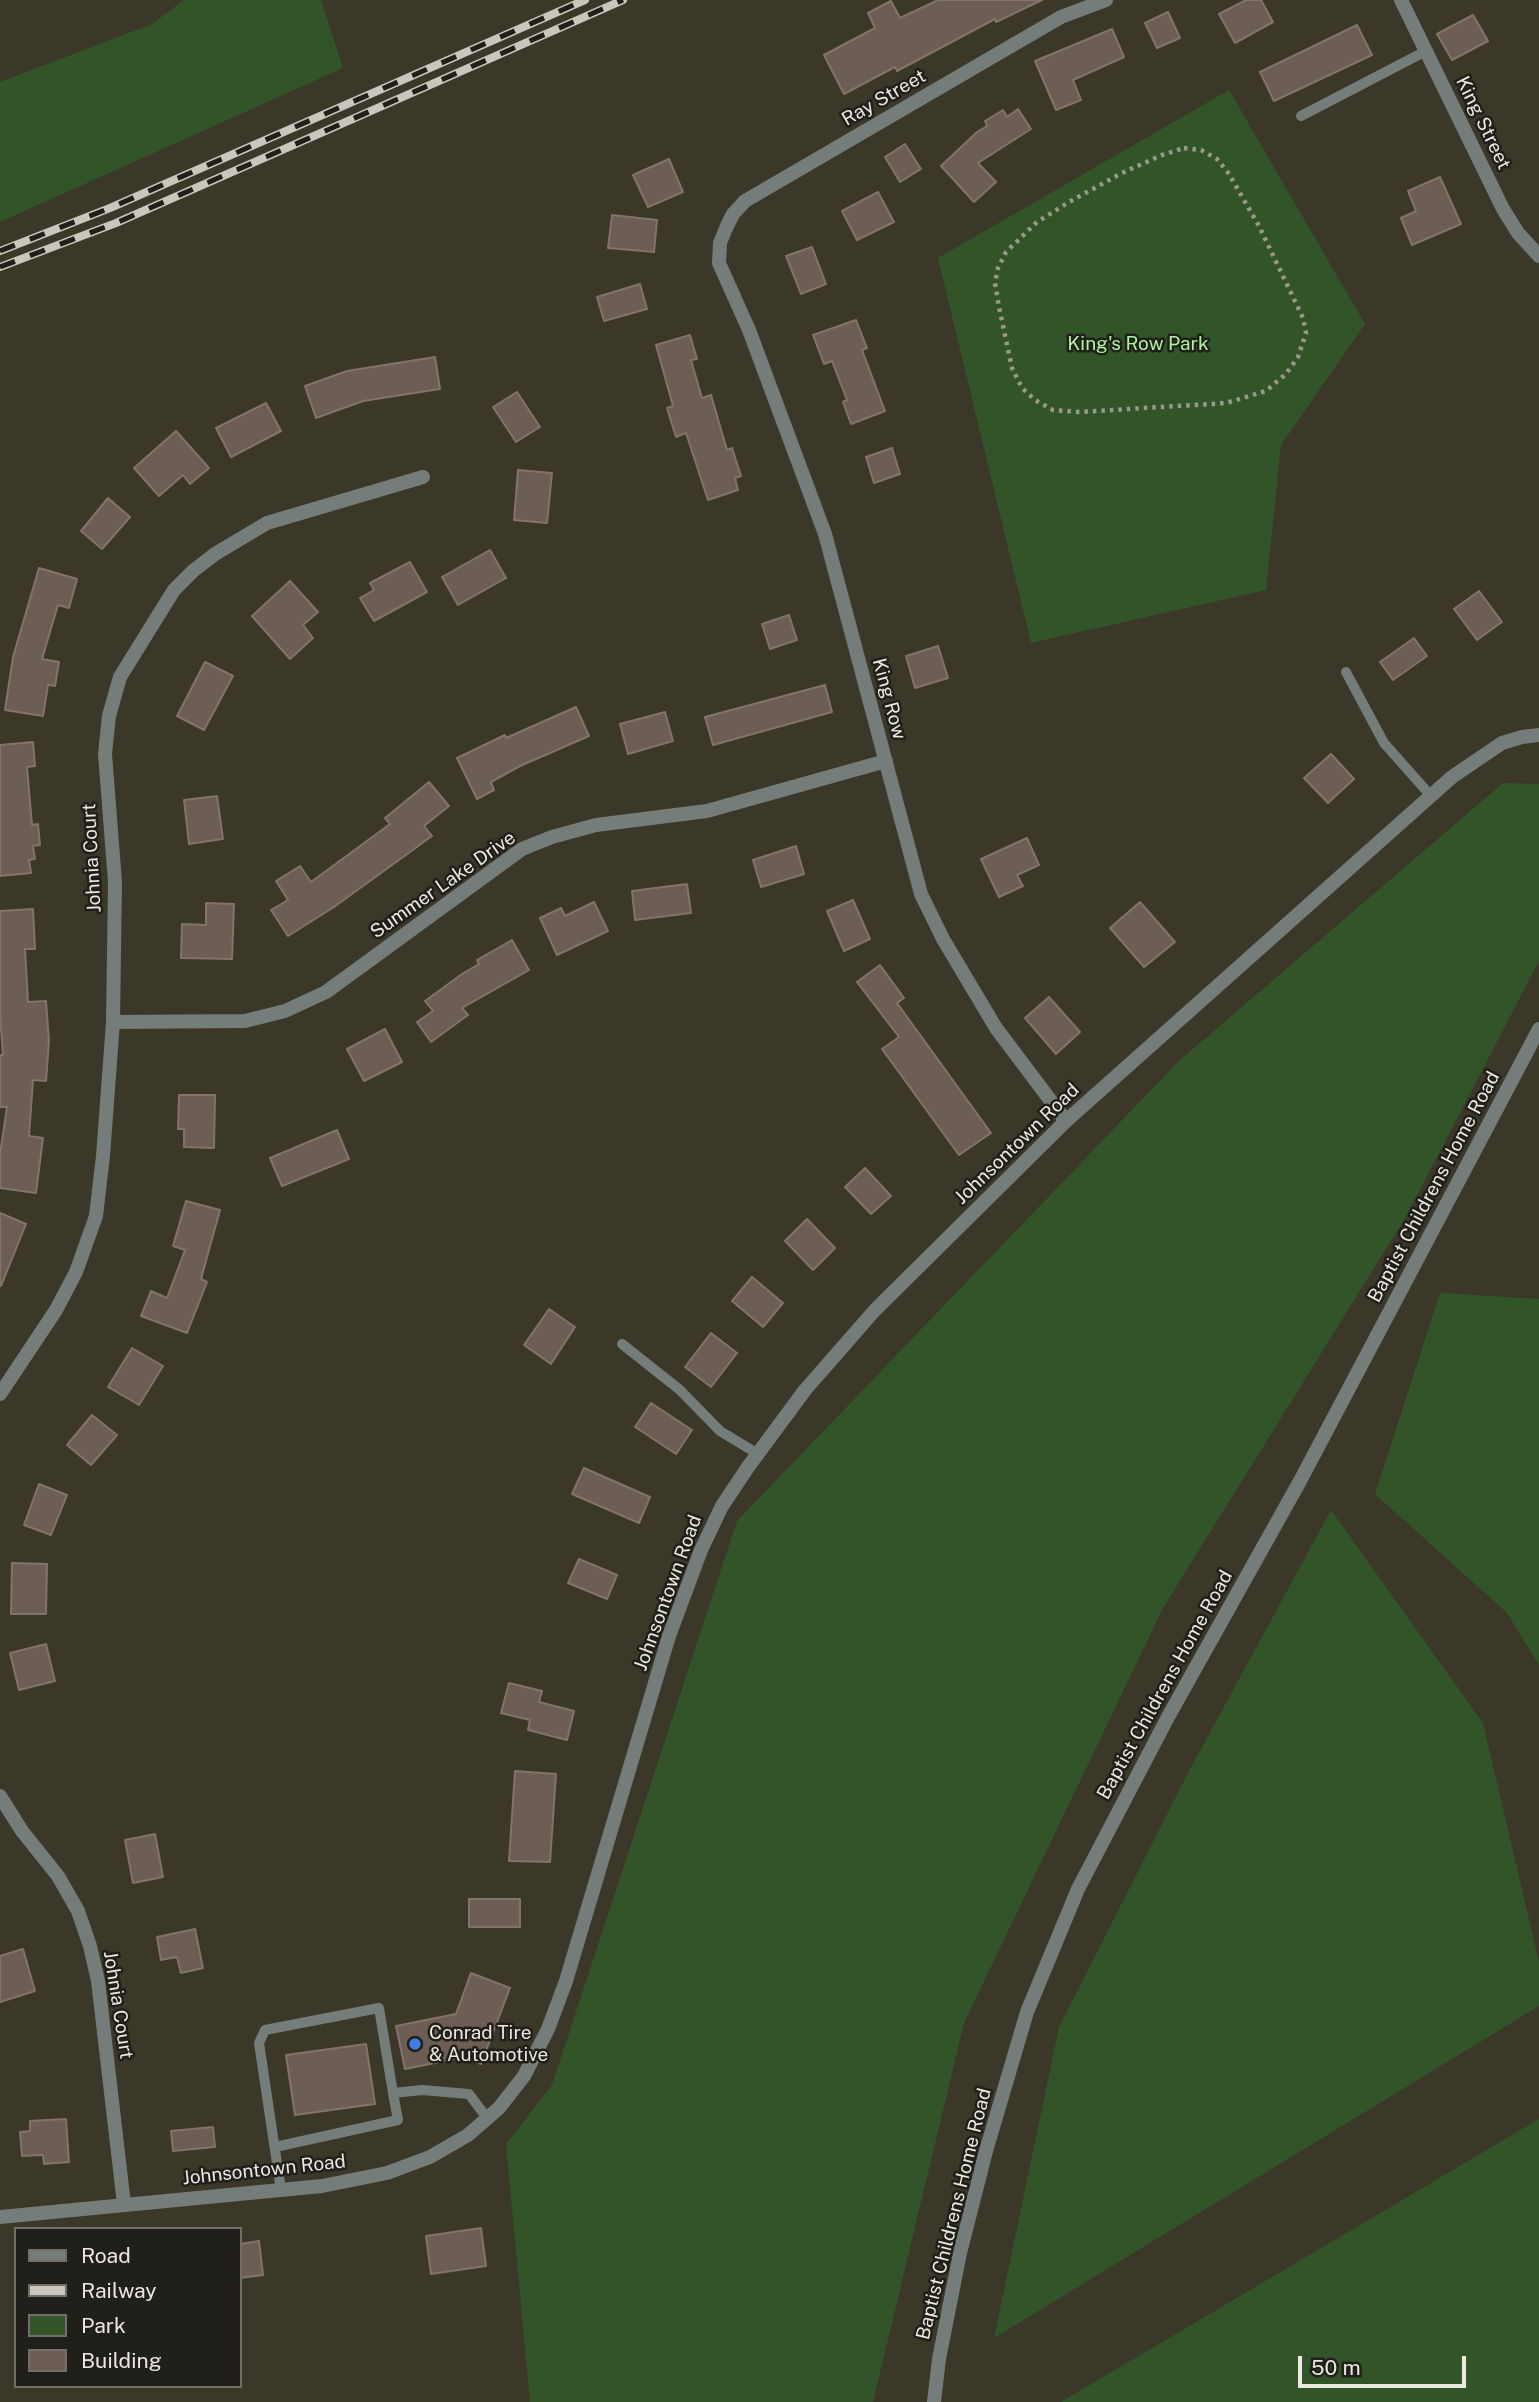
<!DOCTYPE html>
<style>
body{margin:0}
#map{position:relative;width:1539px;height:2402px;overflow:hidden;background:#3b3829;font-family:"Public Sans",sans-serif}
canvas{display:block}
.legend{position:absolute;left:14px;top:2227px;width:228px;height:161px;box-sizing:border-box;background:#211f19;border:2px solid #716f68;margin:0;padding:9px 12px;list-style:none;font-size:21px;color:#eae8df}
.legend li{display:flex;align-items:center;gap:14px;height:35px}
.legend b{width:35px;border:2px solid #716f68}
.scale{position:absolute;left:1298px;top:2356px;width:168px;height:32px;box-sizing:border-box;border:4px solid #eae8df;border-top:0;padding-left:9px;font-size:21px;line-height:24px;white-space:nowrap;color:#eae8df;-webkit-text-stroke:5px #211f19;paint-order:stroke}
</style>
<div id="map">
<canvas width="1539" height="2402"></canvas>
<ul class="legend">
<li><b style="height:9px;background:#747d7a"></b>Road</li>
<li><b style="height:9px;background:#c9c7bd"></b>Railway</li>
<li><b style="height:19px;background:#315529"></b>Park</li>
<li><b style="height:19px;background:#6d5e55"></b>Building</li>
</ul>
<div class="scale">50 m</div>
</div>
<script>
const ctx = document.querySelector('canvas').getContext('2d');
ctx.lineJoin = 'round';
function fillPath(path, color) { ctx.fillStyle = color; ctx.fill(path, 'evenodd'); }
const toPath = rows => new Path2D(rows.map(r => 'M' + r).join(''));
function strokePath(path, color, width, dash) { ctx.strokeStyle = color; ctx.lineWidth = width; ctx.lineCap = dash ? 'butt' : 'round'; ctx.setLineDash(dash || []); ctx.stroke(path); }
function write(font, color, halo, rows, align = 'center') {
  ctx.font = font + ' "Public Sans",sans-serif'; ctx.lineWidth = 5; ctx.setLineDash([]); ctx.textBaseline = 'middle'; ctx.strokeStyle = halo; ctx.fillStyle = color; for (const [text, x, y, turn = 0] of rows) {
    ctx.save(); ctx.translate(x, y); ctx.rotate((+turn || 0) * Math.PI / 180); ctx.textAlign = isNaN(turn) ? turn : align; if (halo) ctx.strokeText(text, 0, 0); ctx.fillText(text, 0, 0); ctx.restore();
  }
}
fillPath(toPath([
 [184,0,321,0,343,68,0,222,0,82,152,24],
 [1229,90,1365,324,1281,445,1266,590,1031,643,938,258],
 [1503,783,1539,784,1539,961,1407,1215,1163,1608,964,2023,873,2402,530,2402,506,2144,552,2085,737,1521,1179,1061],
 [1440,1293,1539,1299,1539,1665,1507,1613,1375,1494],
 [1331,1510,1483,1723,1539,1962,1539,2006,994,2338,1059,2027,1189,1771],
 [1539,2119,1539,2402,1061,2402]
]), '#315529');
const building = toPath([
 [938,0,1042,0,996,22,995,19,897,71,895,67,844,94,824,55,875,28,868,13,891,1,900,18,938,0],
 [1246,0,1261,0,1273,22,1235,43,1219,14,1246,0],
 [1168,12,1180,38,1157,48,1145,23,1168,12],
 [1473,15,1488,41,1452,60,1437,34,1473,15],
 [1357,25,1372,55,1274,101,1260,72,1357,25],
 [1112,29,1124,57,1073,80,1081,100,1056,110,1035,61,1112,29],
 [1018,109,1031,129,978,163,996,182,974,202,941,166,977,132,987,126,985,121,1003,110,1007,117,1018,109],
 [905,144,921,169,900,182,885,157,905,144],
 [669,159,683,192,648,207,633,175,669,159],
 [1440,177,1461,224,1412,245,1401,218,1416,211,1408,191,1440,177],
 [878,192,894,222,857,240,842,211,878,192],
 [612,215,657,220,654,252,608,248,612,215],
 [812,247,826,284,801,294,786,256,812,247],
 [640,284,647,309,604,321,597,297,640,284],
 [856,320,867,348,862,350,885,411,851,424,843,402,847,400,832,361,824,364,813,335,856,320],
 [690,335,697,359,691,360,702,398,711,395,727,450,732,448,741,476,735,478,738,490,708,500,686,433,676,437,667,408,673,406,656,345,690,335],
 [435,357,440,389,363,401,316,418,305,386,347,371,435,357],
 [517,392,540,427,516,442,493,407,517,392],
 [266,403,281,431,231,457,216,428,266,403],
 [176,431,209,468,190,484,183,475,159,496,134,468,176,431],
 [892,448,900,474,874,483,866,457,892,448],
 [518,470,552,473,547,523,514,520,518,470],
 [108,498,130,517,102,549,81,531,108,498],
 [490,550,506,578,458,605,442,577,490,550],
 [410,562,427,592,374,621,360,598,374,590,370,583,410,562],
 [39,568,77,579,69,608,58,605,42,659,59,662,55,686,48,685,43,716,5,710,13,657,39,568],
 [290,581,318,612,303,625,313,638,290,659,252,616,290,581],
 [1479,591,1502,622,1477,640,1454,609,1479,591],
 [789,615,797,640,770,649,762,624,789,615],
 [1414,638,1427,656,1393,680,1380,662,1414,638],
 [938,646,948,678,915,688,906,656,938,646],
 [205,662,233,676,204,730,177,716,205,662],
 [825,685,832,712,713,745,705,717,825,685],
 [576,707,589,736,520,766,491,782,494,790,477,799,457,758,505,735,506,738,576,707],
 [665,712,673,741,628,754,620,724,665,712],
 [33,742,35,766,27,767,32,825,38,824,40,845,33,846,35,859,29,860,31,873,0,876,0,745,33,742],
 [1331,754,1354,779,1328,803,1304,778,1331,754],
 [429,782,449,806,424,826,432,836,334,907,288,936,271,910,288,900,276,881,300,866,311,882,390,824,385,818,429,782],
 [217,796,223,839,189,844,184,800,217,796],
 [1027,838,1039,865,1017,875,1023,886,999,897,981,859,1027,838],
 [796,846,804,874,761,887,753,860,796,846],
 [687,884,691,913,635,920,632,891,687,884],
 [853,900,870,939,844,951,827,911,853,900],
 [594,902,608,931,557,955,540,918,561,908,565,916,594,902],
 [1140,902,1175,942,1144,967,1110,928,1140,902],
 [206,903,234,904,232,959,181,958,182,924,206,925,206,903],
 [33,909,35,949,25,949,28,1002,46,1001,49,1041,46,1081,33,1080,29,1136,43,1138,36,1193,0,1188,0,1154,7,1107,0,1107,0,1055,3,1055,0,1014,0,911,33,909],
 [512,940,529,970,462,1008,468,1015,431,1042,417,1022,433,1011,425,1001,462,974,479,964,477,960,512,940],
 [880,965,904,998,897,1003,991,1133,959,1155,882,1049,899,1037,857,982,880,965],
 [1049,997,1080,1032,1056,1054,1025,1018,1049,997],
 [385,1029,402,1062,364,1081,347,1049,385,1029],
 [179,1095,215,1095,214,1148,184,1147,184,1129,178,1129,179,1095],
 [337,1130,349,1159,282,1186,270,1158,337,1130],
 [865,1168,891,1196,871,1214,845,1187,865,1168],
 [186,1201,220,1210,201,1279,207,1282,187,1333,141,1316,151,1291,167,1298,185,1250,173,1246,186,1201],
 [0,1213,26,1224,1,1286,0,1286,0,1213],
 [807,1219,835,1248,813,1270,785,1241,807,1219],
 [752,1277,783,1303,763,1327,732,1301,752,1277],
 [549,1309,575,1327,551,1364,524,1345,549,1309],
 [711,1333,737,1353,711,1387,685,1367,711,1333],
 [132,1348,163,1366,139,1405,108,1387,132,1348],
 [651,1403,692,1430,676,1454,635,1427,651,1403],
 [92,1415,117,1435,91,1465,67,1445,92,1415],
 [584,1468,650,1497,639,1523,572,1494,584,1468],
 [39,1484,67,1495,51,1535,24,1525,39,1484],
 [579,1559,617,1575,607,1599,568,1583,579,1559],
 [12,1563,47,1564,46,1614,11,1614,12,1563],
 [46,1644,55,1681,19,1690,10,1653,46,1644],
 [509,1683,542,1691,539,1702,574,1711,567,1740,528,1730,530,1720,501,1713,509,1683],
 [515,1771,556,1774,550,1862,509,1861,515,1771],
 [155,1834,163,1877,133,1883,125,1840,155,1834],
 [469,1899,520,1899,520,1927,469,1927,469,1899],
 [195,1929,203,1968,181,1973,177,1957,161,1960,157,1937,195,1929],
 [23,1949,35,1991,0,2002,0,1956,23,1949],
 [471,1973,510,1988,481,2064,464,2057,405,2069,396,2026,456,2014,471,1973],
 [366,2044,375,2104,295,2115,286,2055,366,2044],
 [66,2119,69,2162,44,2164,43,2155,22,2156,20,2132,30,2131,30,2121,66,2119],
 [213,2127,215,2147,173,2151,171,2131,213,2127],
 [481,2228,486,2266,431,2274,426,2236,481,2228],
 [259,2241,263,2275,240,2278,240,2244,259,2241]
]);
fillPath(building, '#6d5e55');
strokePath(building, '#83736a', 2);
strokePath(toPath([
 [1184,148,1201,150,1217,159,1229,174,1259,226,1303,318,1306,333,1298,357,1286,374,1266,391,1226,403,1080,412,1053,410,1035,400,1022,388,1012,368,999,307,995,283,998,268,1006,252,1037,222,1069,202,1122,173,1162,155,1184,148]
]), '#9a988c', 4.5, [3.5, 5]);
strokePath(toPath([
 [1301,116,1426,51],
 [1346,672,1384,743,1431,796],
 [622,1344,680,1390,720,1431,758,1454],
 [275,2147,398,2120,393,2093],
 [281,2190,259,2043,265,2030,379,2008,393,2093,422,2090,469,2094,487,2118]
]), '#747d7a', 10);
strokePath(toPath([
 [1401,0,1503,209,1518,233,1539,256],
 [113,1022,245,1021,285,1011,326,992,522,849,552,837,596,825,707,811,886,761],
 [1066,1121,996,1028,943,939,921,894,825,534,749,330,719,263,720,243,726,228,733,214,745,201,1061,17,1106,0],
 [0,1394,56,1310,76,1272,96,1216,103,1156,113,1022,115,882,105,754,109,716,120,677,174,590,193,571,215,554,267,523,423,477],
 [0,1796,22,1831,58,1876,78,1911,90,1946,98,1981,124,2204]
]), '#747d7a', 14);
strokePath(toPath([
 [0,2217,322,2186,387,2173,430,2157,468,2135,499,2108,524,2076,548,2029,566,1981,669,1636,701,1550,722,1506,748,1467,805,1390,875,1310,1066,1121,1452,777,1502,743,1522,737,1539,735],
 [934,2402,939,2359,960,2253,986,2151,1027,2012,1078,1889,1168,1717,1300,1481,1539,1029]
]), '#747d7a', 14);
const rail = toPath([
 [0,251,110,208,585,0],
 [0,267,116,223,623,0]
]);
strokePath(rail, '#c9c7bd', 8);
strokePath(rail, '#211f19', 5, [16]);
for (const [x, y, r, color] of [
 [415,2044,7,"#3f7fe0"]
]) { const dot = new Path2D(); dot.arc(x, y, r, 0, 2 * Math.PI); ctx.fillStyle = color; ctx.fill(dot); strokePath(dot, '#211f19', 2.5); }
write('19px', '#eae8df', '#211f19', [
 ["Ray Street",884,98,-30],
 ["King Street",1483,123,64],
 ["King Row",889,699,75],
 ["Johnia Court",92,858,-93],
 ["Summer Lake Drive",443,885,-35],
 ["Johnsontown Road",1017,1144,-44],
 ["Baptist Childrens Home Road",1434,1187,-62],
 ["Johnsontown Road",668,1593,-70],
 ["Baptist Childrens Home Road",1165,1685,-61],
 ["Johnia Court",118,2005,81],
 ["Johnsontown Road",264,2170,-6],
 ["Baptist Childrens Home Road",954,2214,-76]
]);
write('19px', '#aff1a1', '#211f19', [
 ["King's Row Park",1138,344]
]);
write('19px', '#eae8df', '#211f19', [
 ["Conrad Tire",429,2033],
 ["& Automotive",429,2055]
], 'left');
</script>
